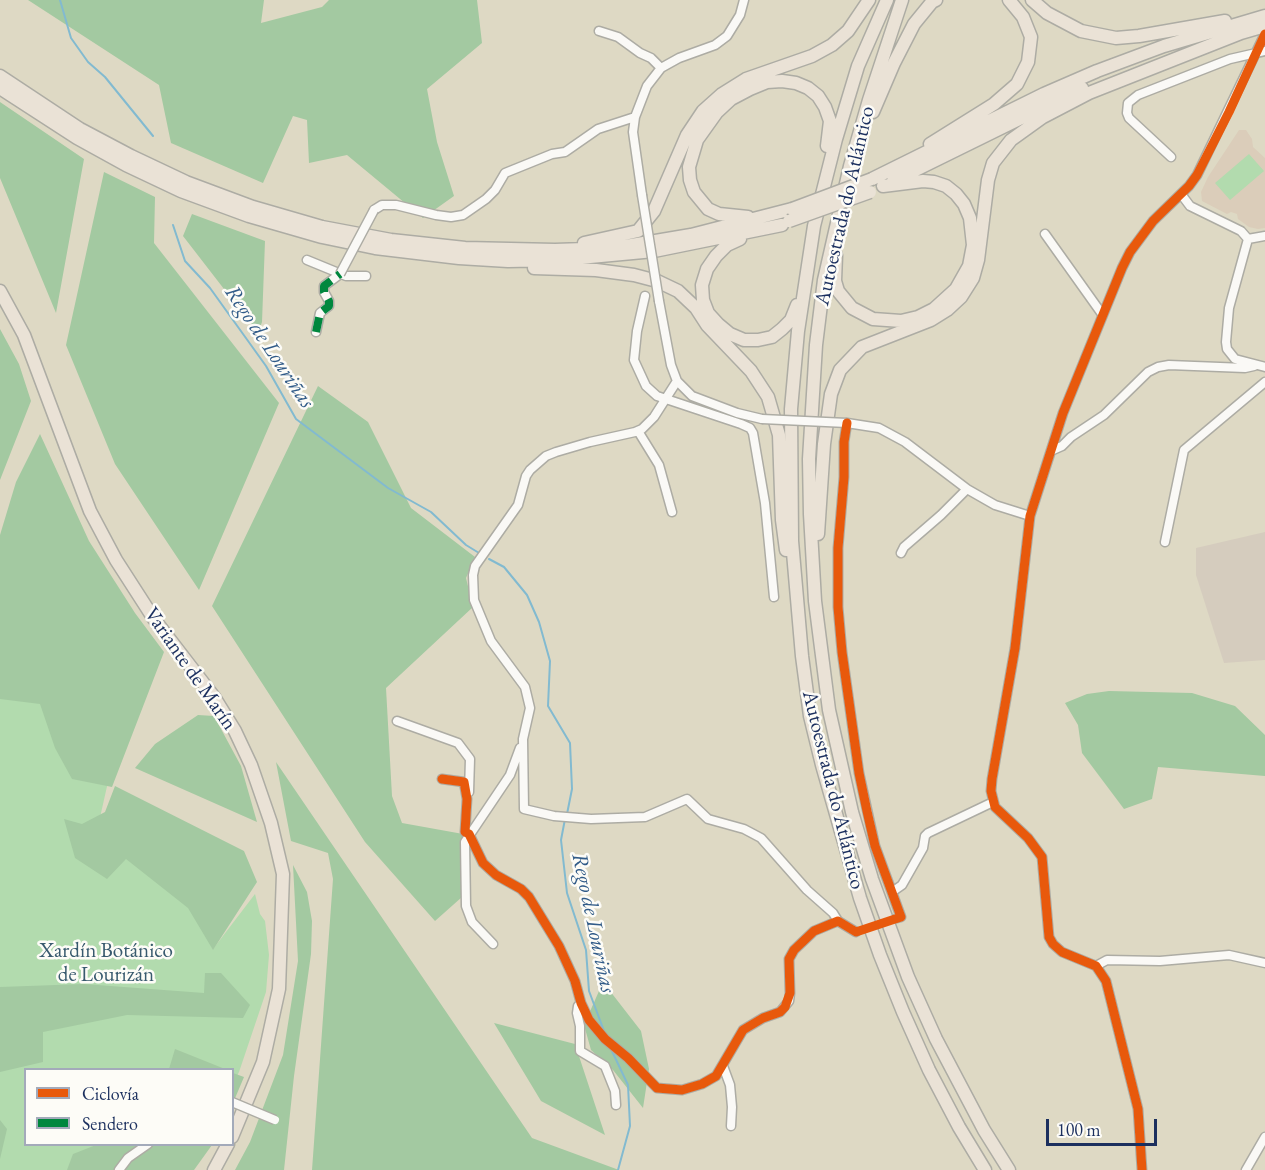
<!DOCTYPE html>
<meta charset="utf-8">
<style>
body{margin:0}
#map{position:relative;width:1265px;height:1170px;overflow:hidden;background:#ded9c4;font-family:"EB Garamond",serif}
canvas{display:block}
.legend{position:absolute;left:24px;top:1068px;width:210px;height:78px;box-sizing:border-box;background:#fdfcf7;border:2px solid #a3aaba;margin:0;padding:8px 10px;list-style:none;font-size:18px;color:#1b2f5e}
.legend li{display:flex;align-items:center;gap:12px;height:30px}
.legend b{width:30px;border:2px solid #a3aaba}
.scale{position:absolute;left:1046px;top:1119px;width:111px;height:27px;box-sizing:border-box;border:3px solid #1b2f5e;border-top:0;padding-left:8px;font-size:18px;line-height:21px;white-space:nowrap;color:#1b2f5e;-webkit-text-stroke:4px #fdfcf7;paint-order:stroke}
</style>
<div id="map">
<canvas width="1265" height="1170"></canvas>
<ul class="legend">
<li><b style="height:8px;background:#e8590c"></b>Ciclovía</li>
<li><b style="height:8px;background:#00873e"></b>Sendero</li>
</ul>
<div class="scale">100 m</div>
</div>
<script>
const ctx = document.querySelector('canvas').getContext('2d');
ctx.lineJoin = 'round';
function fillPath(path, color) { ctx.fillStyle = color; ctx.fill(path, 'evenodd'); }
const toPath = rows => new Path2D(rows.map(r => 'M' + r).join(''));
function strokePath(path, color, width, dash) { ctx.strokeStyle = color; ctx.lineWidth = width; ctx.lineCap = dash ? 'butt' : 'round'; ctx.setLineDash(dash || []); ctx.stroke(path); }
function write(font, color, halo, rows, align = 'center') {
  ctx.font = font + ' "EB Garamond",serif'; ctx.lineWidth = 5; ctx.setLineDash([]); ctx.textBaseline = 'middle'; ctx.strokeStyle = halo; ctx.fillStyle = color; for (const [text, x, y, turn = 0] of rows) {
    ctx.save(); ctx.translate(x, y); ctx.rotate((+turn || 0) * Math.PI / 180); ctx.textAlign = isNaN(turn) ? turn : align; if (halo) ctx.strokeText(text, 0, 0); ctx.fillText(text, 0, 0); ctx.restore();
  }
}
fillPath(toPath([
 [1239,130,1246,130,1252,139,1253,147,1265,158,1265,228,1258,229,1249,227,1238,219,1237,214,1231,212,1227,214,1202,201,1201,192,1208,177]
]), '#dbcdba');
fillPath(toPath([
 [1265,532,1265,660,1224,663,1196,575,1196,548]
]), '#d5ccbe');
fillPath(toPath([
 [1249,154,1264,171,1230,200,1215,183],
 [32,695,110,773,99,822,191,890,213,949,255,894,260,914,265,921,269,955,266,992,239,1072,233,1084,232,1070,26,1070,26,1144,134,1145,75,1170,0,1170,0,697]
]), '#b2dbae');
fillPath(toPath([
 [28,0,264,0,261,23,322,7,329,0,477,0,482,43,427,89,437,142,454,196,423,218,347,155,309,163,307,120,293,116,263,183,171,143,159,85],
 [0,102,84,159,56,313,0,178],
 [104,172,155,197,154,243,279,403,199,590,115,464,66,345],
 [192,214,265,241,262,322,258,333,183,236],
 [0,329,19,364,31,401,0,480],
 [318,386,368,422,411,508,475,557,466,578,473,607,386,688,392,796,402,823,463,834,462,897,435,921,365,842,212,606],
 [40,434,89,541,135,613,164,652,112,787,72,779,55,748,40,704,0,699,0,535,16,482],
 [1109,691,1192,693,1235,706,1265,735,1265,776,1158,767,1152,799,1124,809,1082,753,1078,725,1065,703,1087,694],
 [198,715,214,716,241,766,257,822,135,768,155,744],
 [276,762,532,1138,619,1170,312,1170,333,879,328,853,291,841],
 [115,786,244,851,257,882,213,950,188,908,126,859,107,879,75,858,64,819,82,824,105,812],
 [293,865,307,892,312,921,311,954,294,1076,284,1170,235,1170,250,1142,283,1055,298,961],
 [205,973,221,973,250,1005,243,1018,127,1015,43,1032,43,1062,0,1072,0,987,84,984,204,993],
 [603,982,641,1031,649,1069,643,1108,613,1070,591,1050,584,1025],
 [494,1023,575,1044,605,1135,541,1101],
 [175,1049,225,1069,169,1069],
 [233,1073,244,1077,233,1103],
 [0,1120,7,1129,0,1159],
 [96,1145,212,1145,194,1170,67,1170,73,1154]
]), '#a3c9a1');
strokePath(toPath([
 [60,0,71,38,88,62,105,77,153,136],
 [173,225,185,261,210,288,266,366,296,419,388,488,431,512,466,545,479,553],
 [489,559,504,567,527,595,539,622,550,661,548,706,570,743,572,789,567,814],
 [565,819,561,840,567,893,586,950,589,991,604,1031],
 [611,1049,628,1085,630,1126,618,1170]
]), '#82bad0', 2);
strokePath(toPath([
 [856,932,892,920]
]), '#b7b7b0', 8, [8, 4]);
const minor = toPath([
 [599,31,618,37,640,53,651,58,661,68],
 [1171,157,1129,118,1127,113,1128,103,1138,95,1230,59,1265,51],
 [1181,194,1190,206,1241,231,1248,239,1229,308,1226,342,1227,349,1235,359,1265,367],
 [642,195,633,132,635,117,647,86,661,68,679,58,715,45,727,36,740,15,744,0],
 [374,210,382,205,396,205,436,215,451,217,463,215,486,199,495,190,505,173,552,154,565,152,598,129,635,117],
 [1045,234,1102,314],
 [1248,239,1265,236],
 [307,260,346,276,366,276],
 [645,296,637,331,634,360,646,386,657,396,741,424,750,428,753,433,765,503,774,597],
 [659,301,671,365,677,381,692,396,737,413,762,419],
 [316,332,320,313,329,306,329,301,324,292,324,286,340,274],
 [677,381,654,417,642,429,635,432,590,442,556,452,546,456,530,470,526,476,518,505,475,566,473,575,474,600,491,641,525,687,530,708,523,739,524,809,554,816,591,819,645,817,687,799,708,819,744,829,761,838,807,890,833,913,838,921],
 [638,431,659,465,672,512],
 [1053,450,1062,446,1071,437,1104,415,1148,372,1158,367,1169,365,1245,368,1254,366],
 [1165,542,1184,450,1265,382],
 [901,553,904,547,941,515,967,489],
 [397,721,458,743,470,759,469,792],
 [442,779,464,782,467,799,465,832,469,834,483,863,496,875,521,889,529,897,559,946,575,981,581,1003,589,1020,605,1039,628,1058,657,1088,682,1090,702,1084,716,1076,743,1030,763,1018,780,1012,789,1001,790,993,789,959,794,950,814,931,838,921,856,932],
 [892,892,902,885,923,848,925,836,928,833,993,802],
 [897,918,901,917,875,846,859,773,842,652,838,607,838,548,844,477,844,442,847,423,879,428,905,442,967,489,995,505,1030,516],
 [493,944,472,922,466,906,465,842,510,775,520,748],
 [1096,966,1107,960,1160,961,1229,955,1265,963],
 [581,1003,578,1006,577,1013,580,1026,580,1051,605,1066,615,1091,616,1105],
 [723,1066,730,1085,732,1107,731,1126],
 [119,1170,128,1158,148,1144],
 [1142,1170,1138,1109,1106,981,1096,966,1062,952,1053,944,1049,937,1042,857,1028,838,995,807,991,791,992,779,1015,648,1030,516,1063,413,1122,268,1130,252,1153,221,1189,186,1197,175,1263,38],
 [1246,1170,1265,1137]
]);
const highway = toPath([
 [887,0,858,66,836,139,814,226,798,331,791,409,792,541,802,656,810,716,822,765,860,898,880,955,903,1012,929,1070,959,1127,985,1170],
 [902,0,869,100,850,166,824,280,816,345,809,459,810,514,815,601,829,710,852,812,872,879,908,977,936,1039,984,1130,1009,1170],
 [1032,0,1047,13,1081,31,1116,38,1139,36,1225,21],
 [1234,35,1265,26],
 [0,76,80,129,131,156,186,182,253,207,322,227,391,240,465,248,555,250,614,248,691,235,792,209],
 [0,88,77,138,126,165,181,191,249,216,322,237,375,248,459,258,508,261,558,260,654,251,782,225],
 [873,112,894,63,914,24,932,2,936,0],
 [930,144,994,104,1017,84,1028,62,1031,37,1023,17,1009,0],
 [872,179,1044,94,1097,71,1164,46,1265,16],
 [893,181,1082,88],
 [748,217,719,214,708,209,694,192,690,180,689,167,697,140,717,112,731,99,750,89,767,82,782,81,796,83,808,88,818,96,825,107,830,121,827,146],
 [740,239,727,245,716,256,707,269,702,285,703,300,708,313,718,324,730,334,744,340,758,340,772,337,782,329,791,320,797,305],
 [584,243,638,231,654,211,687,135,703,111,722,94,746,79,812,56,832,45,848,31,869,0],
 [836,255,835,281,838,291,852,308,873,319,901,321,918,317,934,309,956,289,969,266,973,245,970,218,964,204,956,194,946,186,934,182,923,181,883,186],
 [534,268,596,270,634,275,657,281,678,291,696,308,707,325,751,371,768,397,779,435,782,520,786,550],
 [0,291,24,335,90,511,116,560,154,619,214,697,235,731,251,765,271,823,283,874,279,989,263,1062,232,1137],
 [818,534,824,444,831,394,840,370,862,347,931,320,947,310,961,297,973,278,978,260,988,180,993,163,1011,140,1043,117,1089,93,1241,33],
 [214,1170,228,1144]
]);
strokePath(minor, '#adaca4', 11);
strokePath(highway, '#adaca4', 15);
strokePath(minor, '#faf9f6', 8);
strokePath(highway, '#eae2d6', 12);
const minorBridge = toPath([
 [642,195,659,301],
 [340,274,374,210],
 [762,419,847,423],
 [232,1102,275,1120]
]);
const highwayBridge = toPath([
 [792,209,872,179],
 [789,221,870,192]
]);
strokePath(minorBridge, '#adaca4', 11, []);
strokePath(highwayBridge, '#adaca4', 15, []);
strokePath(minorBridge, '#faf9f6', 8);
strokePath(highwayBridge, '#eae2d6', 12);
strokePath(toPath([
 [316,332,320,313,329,306,329,301,324,292,324,286,340,274]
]), '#00873e', 8, [15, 8]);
strokePath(toPath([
 [442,779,464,782,467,799,465,832,469,834,483,863,496,875,521,889,529,897,559,946,575,981,581,1003,589,1020,605,1039,628,1058,657,1088,682,1090,702,1084,716,1076,743,1030,763,1018,780,1012,785,1007,790,993,789,959,794,950,814,931,838,921,856,932,901,917,875,846,867,811,859,773,842,652,838,607,838,548,844,477,844,442,847,423],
 [1142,1170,1138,1109,1106,981,1096,966,1062,952,1053,944,1049,937,1042,857,1028,838,995,807,991,791,992,779,1015,648,1030,516,1063,413,1122,268,1130,252,1153,221,1189,186,1197,175,1229,112,1265,34]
]), '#e8590c', 9);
write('21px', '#1b2f5e', '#fdfcf7', [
 ["Autoestrada do Atlántico",845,206,-77],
 ["Variante de Marín",190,669,55],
 ["Autoestrada do Atlántico",833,790,76]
]);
write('21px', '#385a6e', '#fdfcf7', [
 ["Xardín Botánico",106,951],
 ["de Lourizán",106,975]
]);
write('italic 22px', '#315b88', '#fdfcf7', [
 ["Rego de Louriñas",269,347,56],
 ["Rego de Louriñas",593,923,78]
]);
</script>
